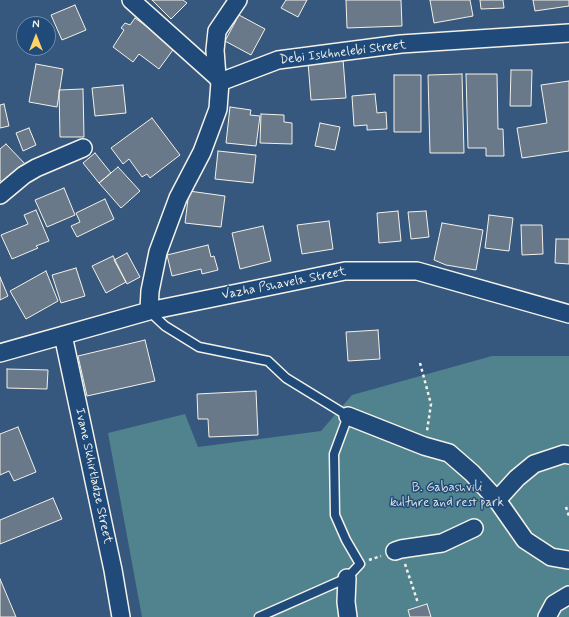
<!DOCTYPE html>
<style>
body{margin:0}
#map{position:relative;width:569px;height:617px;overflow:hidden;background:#36587e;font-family:Mynerve,sans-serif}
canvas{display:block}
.north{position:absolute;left:16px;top:16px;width:40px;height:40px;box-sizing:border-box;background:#1f4a7a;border:1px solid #748da6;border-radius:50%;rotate:0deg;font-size:11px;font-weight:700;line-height:16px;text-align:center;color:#f4f1e8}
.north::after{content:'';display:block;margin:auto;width:14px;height:18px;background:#ffd166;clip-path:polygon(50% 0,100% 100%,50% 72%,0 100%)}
</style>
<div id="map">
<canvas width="569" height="617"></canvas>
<div class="north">N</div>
</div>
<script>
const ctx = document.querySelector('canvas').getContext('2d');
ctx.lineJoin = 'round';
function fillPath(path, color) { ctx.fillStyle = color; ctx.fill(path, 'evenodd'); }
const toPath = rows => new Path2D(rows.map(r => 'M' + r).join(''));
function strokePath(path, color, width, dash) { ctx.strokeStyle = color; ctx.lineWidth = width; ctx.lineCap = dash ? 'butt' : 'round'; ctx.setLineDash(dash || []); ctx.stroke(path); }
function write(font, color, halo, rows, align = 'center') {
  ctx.font = font + ' Mynerve,sans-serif'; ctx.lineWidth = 3; ctx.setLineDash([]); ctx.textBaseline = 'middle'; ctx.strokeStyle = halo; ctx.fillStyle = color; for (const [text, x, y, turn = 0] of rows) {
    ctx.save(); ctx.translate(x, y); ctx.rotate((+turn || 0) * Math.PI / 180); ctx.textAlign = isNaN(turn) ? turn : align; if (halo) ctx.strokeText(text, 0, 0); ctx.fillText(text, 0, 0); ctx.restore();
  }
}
fillPath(toPath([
 [492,356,569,356,569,617,142,617,108,433,185,414,198,447,321,431,352,395]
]), '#51838e');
const building = toPath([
 [152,0,183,0,187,3,171,19,152,0],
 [286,0,307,0,298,17,281,8,286,0],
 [346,0,401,0,402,26,347,28,346,0],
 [430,0,470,0,473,16,434,23,430,0],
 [480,0,503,0,504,8,481,9,480,0],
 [533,0,569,0,569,6,535,11,533,0],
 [75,5,86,30,62,40,51,15,75,5],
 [239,15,265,29,251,55,225,41,239,15],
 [135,18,175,47,159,69,139,54,133,62,113,47,124,30,121,28,125,23,130,25,135,18],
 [343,59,346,98,311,100,308,62,343,59],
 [36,64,63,69,57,107,29,102,36,64],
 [511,70,532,70,531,106,510,106,511,70],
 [462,74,464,153,430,153,428,75,462,74],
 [466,74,497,74,498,129,503,129,504,156,486,156,486,148,468,148,466,74],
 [394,75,421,75,421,132,394,132,394,75],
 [569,81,569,151,522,158,517,128,547,123,541,85,569,81],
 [123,85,126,113,95,116,92,88,123,85],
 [83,89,84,137,60,137,59,90,83,89],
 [375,94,377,113,386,112,387,129,367,130,367,125,354,126,352,96,375,94],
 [4,104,9,126,0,128,0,105,4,104],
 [230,107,251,110,250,115,260,116,256,146,226,143,230,107],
 [261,114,284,115,284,122,292,123,292,144,260,143,261,114],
 [152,118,180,155,150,178,147,174,142,177,129,159,123,164,111,148,152,118],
 [320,123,340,127,335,150,315,146,320,123],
 [29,128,36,145,23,151,16,133,29,128],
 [6,144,27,166,5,186,0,180,0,149,6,144],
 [218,151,256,155,253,183,215,179,218,151],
 [95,153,111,173,99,183,83,163,95,153],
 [118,167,140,191,121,208,99,183,118,167],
 [64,188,75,215,47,227,35,200,64,188],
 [189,191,225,196,221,227,185,223,189,191],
 [105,199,114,219,77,237,71,226,80,222,76,213,105,199],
 [36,210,49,241,36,246,38,248,12,259,1,235,28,224,24,215,36,210],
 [398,211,401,241,379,243,377,213,398,211],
 [426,211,429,237,411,239,408,212,426,211],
 [489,215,513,218,509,251,485,248,489,215],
 [329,221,333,249,302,254,297,225,329,221],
 [442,223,483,230,476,270,446,265,434,260,442,223],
 [521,225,542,225,543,254,522,255,521,225],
 [263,226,271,261,240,269,232,233,263,226],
 [556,239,569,239,569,264,555,263,556,239],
 [208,245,211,257,214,256,218,270,202,274,201,269,172,276,167,255,208,245],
 [127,253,140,277,127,284,114,260,127,253],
 [113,256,126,282,106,293,92,266,113,256],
 [76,268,85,296,61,303,52,275,76,268],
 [46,271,58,301,26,319,10,291,46,271],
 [0,277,8,296,0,300,0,277],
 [378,330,380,359,348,361,346,332,378,330],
 [145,340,155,381,87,396,78,356,145,340],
 [7,369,48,370,47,389,7,388,7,369],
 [256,391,258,435,209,437,208,419,198,419,197,394,256,391],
 [18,427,36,472,14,481,9,471,0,475,0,434,18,427],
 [53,498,62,519,0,544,0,520,53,498],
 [0,579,16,617,0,617,0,579],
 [427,604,431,617,410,617,408,610,427,604]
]);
fillPath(building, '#6a7989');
strokePath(building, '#f4f1e8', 1);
const lane = toPath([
 [149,311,165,326,199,347,268,361,286,378,348,416,334,454,335,515,346,540,360,564,347,578,259,617]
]);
const street = toPath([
 [131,0,217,77],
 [220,82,278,60,401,44,569,33],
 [220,82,217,77,215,50,217,31,238,0],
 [0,195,24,175,36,168,83,148],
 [149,311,150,291,158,252,178,198,202,152,218,109,220,82],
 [63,335,113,570,121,617],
 [0,353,149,311,345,271,417,271,569,314],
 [348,416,424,446,449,453,472,473,497,500,525,540,551,557,568,560],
 [497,500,517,478,534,464,564,454,569,455],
 [395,551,401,549,442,543,474,528],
 [347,578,346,602,348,617],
 [547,617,554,604,569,595]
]);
strokePath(lane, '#f4f1e8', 11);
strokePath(street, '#f4f1e8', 20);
strokePath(toPath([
 [420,363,431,404,427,431],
 [566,507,569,516],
 [369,560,381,556],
 [405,564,418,603]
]), '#f4f1e8', 2.5, [3, 3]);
strokePath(lane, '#1f4a7a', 8);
strokePath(street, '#1f4a7a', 17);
write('13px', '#f4f1e8', '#1f4a7a', [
 ["Debi Iskhnelebi Street",343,53,-7],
 ["Vazha Pshavela Street",284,284,-11],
 ["Ivane Skhirtladze Street",93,476,78]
]);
write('13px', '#dce0da', '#1f4a7a', [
 ["B. Gabashvili",447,488],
 ["kulture and rest park",447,503]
]);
</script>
